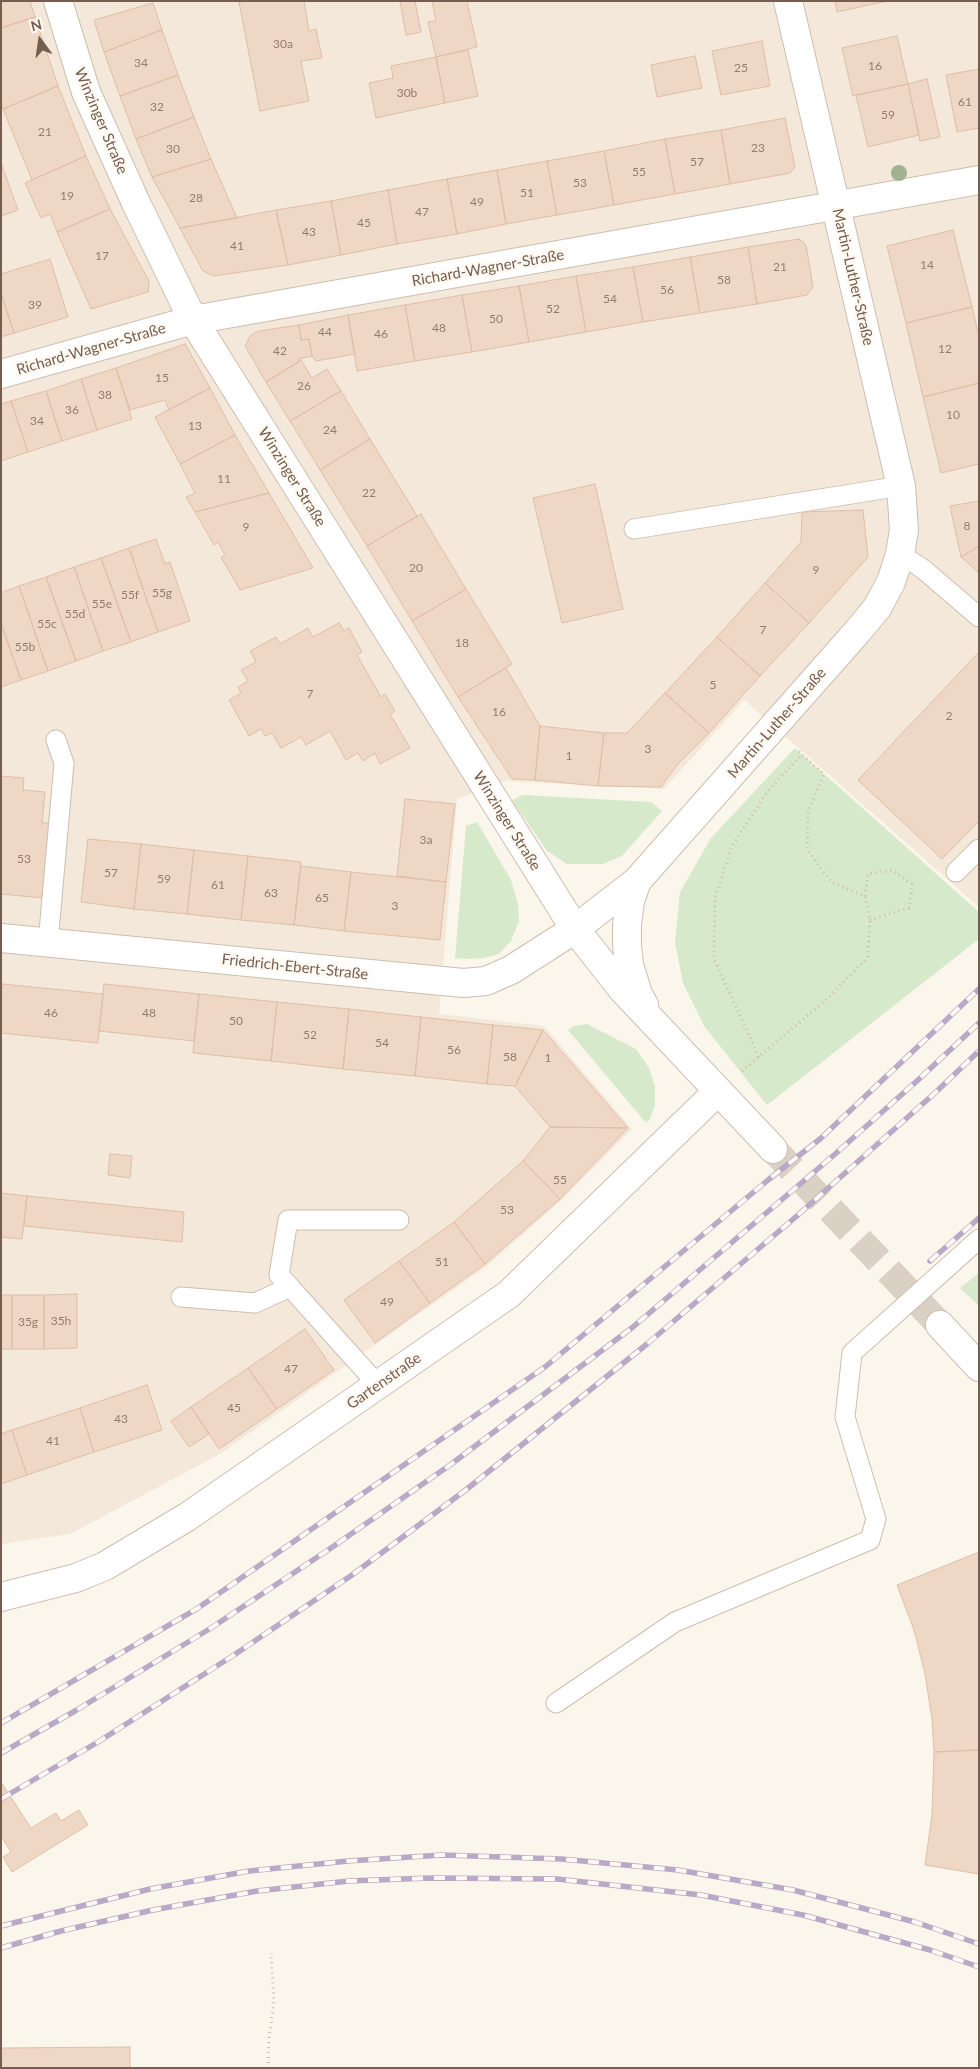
<!DOCTYPE html>
<meta charset="utf-8">
<style>
body{margin:0}
#map{position:relative;width:980px;height:2069px;overflow:hidden;background:#fbf6eb;font-family:Lato,sans-serif}
canvas{display:block}
.frame{position:absolute;inset:0;border:2px solid #755e4f;pointer-events:none}
.north{position:absolute;left:15px;top:15px;width:50px;height:50px;-webkit-text-stroke:4px #fef9f2;paint-order:stroke;rotate:346deg;font-size:14px;font-weight:700;line-height:20px;text-align:center;color:#755e4f}
.north::after{content:'';display:block;margin:auto;width:18px;height:22px;background:#755e4f;clip-path:polygon(50% 0,100% 100%,50% 72%,0 100%)}
</style>
<div id="map">
<canvas width="980" height="2069"></canvas>
<div class="frame"></div>
<div class="north">N</div>
</div>
<script>
const ctx = document.querySelector('canvas').getContext('2d');
ctx.lineJoin = 'round';
function fillPath(path, color) { ctx.fillStyle = color; ctx.fill(path, 'evenodd'); }
const toPath = rows => new Path2D(rows.map(r => 'M' + r).join(''));
function strokePath(path, color, width, dash) { ctx.strokeStyle = color; ctx.lineWidth = width; ctx.lineCap = dash ? 'butt' : 'round'; ctx.setLineDash(dash || []); ctx.stroke(path); }
function write(font, color, halo, rows, align = 'center') {
  ctx.font = font + ' Lato,sans-serif'; ctx.lineWidth = 5; ctx.setLineDash([]); ctx.textBaseline = 'middle'; ctx.strokeStyle = halo; ctx.fillStyle = color; for (const [text, x, y, turn = 0] of rows) {
    ctx.save(); ctx.translate(x, y); ctx.rotate((+turn || 0) * Math.PI / 180); ctx.textAlign = isNaN(turn) ? turn : align; if (halo) ctx.strokeText(text, 0, 0); ctx.fillText(text, 0, 0); ctx.restore();
  }
}
fillPath(toPath([
 [1,1,979,1,979,907,744,700,664,789,505,781,457,799,439,1014,544,1026,632,1129,564,1198,487,1266,220,1454,70,1534,1,1544]
]), '#f3e8da');
fillPath(toPath([
 [795,748,979,912,979,939,767,1105,704,1026,683,983,675,942,680,892,711,838],
 [523,795,651,802,662,811,622,856,603,864,567,864,547,851,512,800],
 [477,822,511,880,518,904,519,921,511,941,499,954,483,958,466,959,455,958,466,826],
 [587,1024,636,1049,649,1068,655,1087,655,1105,650,1119,646,1123,568,1030,574,1026],
 [979,1273,979,1306,960,1288]
]), '#d6e9ca');
const building = toPath([
 [1,1,30,1,35,17,1,28,1,1],
 [246,1,304,1,309,31,316,29,322,58,301,61,309,101,260,111,239,2,246,1],
 [400,1,415,1,421,32,406,35,400,1],
 [432,1,467,1,477,47,436,57,428,22,436,21,432,1],
 [835,1,887,1,837,12,835,1],
 [153,3,162,30,104,52,94,20,153,3],
 [35,17,58,86,3,109,1,102,1,28,35,17],
 [162,30,178,75,120,96,104,52,162,30],
 [897,36,908,84,853,96,842,48,897,36],
 [762,41,770,86,721,95,712,51,762,41],
 [468,50,478,96,445,103,436,57,468,50],
 [695,56,702,88,657,97,651,65,695,56],
 [436,57,445,103,376,118,369,83,393,78,391,66,436,57],
 [979,69,979,128,957,132,946,75,979,69],
 [178,75,194,117,136,139,120,96,178,75],
 [927,79,940,137,920,141,908,84,927,79],
 [908,84,919,135,868,147,856,95,908,84],
 [58,86,86,156,32,180,3,109,58,86],
 [194,117,211,159,152,177,136,139,194,117],
 [785,118,795,167,790,173,730,184,721,130,785,118],
 [721,130,730,184,675,194,665,139,721,130],
 [665,139,675,194,614,205,604,151,665,139],
 [604,151,614,205,557,215,547,161,604,151],
 [86,156,110,209,57,232,50,214,41,218,25,183,86,156],
 [211,159,237,218,180,228,152,177,211,159],
 [547,161,557,215,506,224,497,170,547,161],
 [1,163,18,210,1,216,1,163],
 [497,170,506,224,457,234,447,179,497,170],
 [447,179,457,234,397,244,388,190,447,179],
 [388,190,397,244,341,255,331,201,388,190],
 [331,201,341,255,288,265,276,210,331,201],
 [110,209,149,281,148,292,91,309,57,232,110,209],
 [276,210,288,265,214,276,203,271,180,228,276,210],
 [953,230,972,307,906,323,887,246,953,230],
 [799,239,806,245,813,287,807,295,757,304,748,247,799,239],
 [748,247,757,304,700,313,690,257,748,247],
 [690,257,700,313,643,322,633,267,690,257],
 [50,259,68,317,14,333,1,293,1,274,50,259],
 [633,267,643,322,586,332,576,276,633,267],
 [576,276,586,332,529,342,519,286,576,276],
 [519,286,529,342,472,352,462,295,519,286],
 [1,293,14,333,1,337,1,293],
 [462,295,472,352,415,361,405,305,462,295],
 [405,305,415,361,357,371,348,315,405,305],
 [972,307,979,337,979,383,923,397,906,323,972,307],
 [348,315,355,354,316,361,312,356,309,339,301,340,299,325,348,315],
 [299,325,301,340,309,339,312,356,298,359,299,362,266,382,245,346,251,335,259,331,299,325],
 [185,344,210,388,169,410,165,400,130,410,116,368,185,344],
 [301,360,312,378,327,369,341,391,290,421,266,382,301,360],
 [116,368,132,419,97,430,81,379,116,368],
 [81,379,97,430,62,441,46,391,81,379],
 [979,383,979,464,941,473,923,397,979,383],
 [210,388,235,435,180,464,155,417,210,388],
 [46,391,62,441,28,452,11,401,46,391],
 [341,391,370,439,320,470,290,421,341,391],
 [11,401,28,452,1,461,1,404,11,401],
 [235,435,269,493,195,512,186,497,195,493,180,464,235,435],
 [370,439,417,516,367,546,320,470,370,439],
 [595,484,623,609,562,623,533,498,595,484],
 [269,493,313,568,240,590,221,557,225,555,218,542,214,545,195,512,269,493],
 [979,501,979,546,961,557,950,506,979,501],
 [863,510,868,557,809,623,765,583,801,542,802,512,863,510],
 [421,514,466,589,412,621,367,546,421,514],
 [156,539,165,564,170,562,190,621,158,632,129,548,156,539],
 [979,546,979,573,961,557,979,546],
 [129,548,158,632,131,642,101,558,129,548],
 [101,558,131,642,103,651,74,567,101,558],
 [74,567,103,651,76,661,46,577,74,567],
 [46,577,76,661,48,671,19,586,46,577],
 [765,583,809,623,760,676,717,637,765,583],
 [19,586,48,671,21,680,1,623,1,593,19,586],
 [466,589,512,664,458,697,412,621,466,589],
 [1,623,21,680,1,687,1,623],
 [339,623,344,631,349,628,362,652,357,655,381,697,385,694,395,711,390,714,410,748,380,764,375,753,363,761,358,753,346,760,330,731,306,745,301,737,281,748,272,733,265,736,261,729,249,736,229,700,241,693,238,687,248,681,241,670,256,662,250,651,276,637,280,644,308,628,313,637,339,623],
 [717,637,760,676,709,733,665,693,717,637],
 [979,652,979,821,942,859,858,780,979,652],
 [506,668,540,726,535,780,512,779,458,697,506,668],
 [665,693,709,733,678,764,661,787,598,786,604,733,627,733,665,693],
 [540,726,604,733,598,786,535,780,540,726],
 [1,776,24,778,23,790,45,792,42,823,50,823,43,898,1,894,1,776],
 [405,799,455,804,446,882,397,876,405,799],
 [88,839,141,844,134,909,81,902,88,839],
 [141,844,194,850,187,914,134,909,141,844],
 [194,850,248,856,241,920,187,914,194,850],
 [248,856,301,862,294,925,241,920,248,856],
 [301,866,351,872,344,931,294,925,301,866],
 [351,872,446,882,440,940,344,931,351,872],
 [2,984,103,994,98,1043,1,1033,2,984],
 [104,984,199,994,194,1041,99,1031,104,984],
 [199,994,277,1002,271,1061,193,1053,199,994],
 [277,1002,349,1009,343,1069,271,1061,277,1002],
 [349,1009,421,1017,415,1076,343,1069,349,1009],
 [421,1017,493,1025,487,1084,415,1076,421,1017],
 [493,1025,543,1030,515,1086,487,1084,493,1025],
 [543,1030,628,1128,550,1127,515,1086,543,1030],
 [550,1127,628,1128,560,1199,523,1161,550,1127],
 [110,1154,132,1156,130,1178,108,1175,110,1154],
 [523,1161,560,1199,485,1264,454,1222,523,1161],
 [1,1193,27,1196,22,1239,1,1237,1,1193],
 [27,1196,184,1212,182,1242,24,1226,27,1196],
 [454,1222,485,1264,430,1303,399,1261,454,1222],
 [399,1261,430,1303,375,1343,344,1300,399,1261],
 [77,1294,77,1348,44,1349,44,1295,77,1294],
 [1,1295,12,1295,12,1349,1,1349,1,1295],
 [12,1295,44,1295,44,1349,12,1349,12,1295],
 [305,1329,334,1370,277,1409,248,1368,305,1329],
 [248,1368,277,1409,219,1449,191,1407,248,1368],
 [147,1385,162,1430,94,1452,80,1408,147,1385],
 [191,1407,209,1434,189,1447,171,1421,191,1407],
 [80,1408,94,1452,27,1475,12,1430,80,1408],
 [12,1430,27,1475,1,1484,1,1434,12,1430],
 [979,1552,979,1750,934,1752,932,1719,925,1674,914,1630,897,1585,979,1552],
 [979,1750,979,1874,925,1865,932,1815,934,1752,979,1750],
 [1,1782,31,1828,56,1813,61,1821,79,1810,88,1825,12,1872,3,1857,11,1852,1,1836,1,1782],
 [130,2047,130,2068,1,2068,1,2048,130,2047]
]);
fillPath(building, '#efd7c5');
strokePath(building, '#e0bea6', 1);
strokePath(toPath([
 [773,1149,940,1325]
]), '#dad0c4', 28, [28, 14]);
const service = toPath([
 [634,529,901,486],
 [900,554,923,569,979,617],
 [956,872,979,849],
 [48,943,64,763,56,740],
 [290,1287,279,1275,288,1220,399,1220],
 [181,1297,255,1303,290,1287,378,1385],
 [556,1703,675,1622,870,1540,876,1519,845,1417,852,1353,979,1239]
]);
const minor = toPath([
 [1,374,193,320,979,180],
 [1,938,463,983,486,981,511,970,575,929,193,320,136,203,86,92,58,1],
 [1,1597,76,1578,105,1566,187,1517,509,1294,717,1092]
]);
const tertiary = toPath([
 [637,881,630,901,627,925,627,945,629,965,638,994,644,1005],
 [773,1149,623,990,575,929,637,881,857,632,877,608,891,582,900,554,904,530,901,486,788,1],
 [940,1325,979,1367]
]);
strokePath(service, '#cdbeb1', 21);
strokePath(minor, '#cdbeb1', 30);
strokePath(tertiary, '#cdbeb1', 30);
strokePath(toPath([
 [865,896,868,874,892,870,912,884,909,908,870,920],
 [759,1057,714,959,715,898,732,846,768,791,802,754],
 [742,1071,826,1000,868,957,870,920,865,896,831,882,807,849,808,812,824,774,797,750],
 [268,2068,269,2038,274,2001,271,1953]
]), '#d4baa7', 3, [1, 4]);
strokePath(service, '#fff', 19);
strokePath(minor, '#fff', 28);
strokePath(tertiary, '#fff', 28);
const rail = toPath([
 [930,1261,979,1218],
 [1,1723,198,1608,545,1367,768,1180,820,1139,979,989],
 [1,1753,75,1711,211,1628,331,1548,450,1465,633,1327,834,1155,918,1080,979,1023],
 [1,1799,98,1742,234,1655,352,1575,467,1489,647,1344,798,1215,936,1092,979,1051],
 [1,1926,150,1889,249,1871,348,1861,442,1855,561,1859,678,1870,793,1890,915,1922,979,1944],
 [1,1948,61,1931,153,1910,257,1891,349,1881,430,1878,557,1879,701,1895,803,1915,930,1950,979,1967]
]);
strokePath(rail, '#b9a9c6', 5.5);
strokePath(rail, '#fef9f2', 4, [11]);
ctx.fillStyle = '#a0b291';
for (const [x, y] of [
 [899,173]
]) { ctx.beginPath(); ctx.arc(x, y, 8, 0, 2 * Math.PI); ctx.fill(); }
write('12px', '#947c6c', null, [
 ["30a",283,44],
 ["34",141,63],
 ["16",875,66],
 ["25",741,68],
 ["30b",407,93],
 ["61",965,102],
 ["32",157,107],
 ["59",888,115],
 ["21",45,132],
 ["23",758,148],
 ["30",173,149],
 ["57",697,162],
 ["55",639,172],
 ["53",580,183],
 ["51",527,193],
 ["19",67,196],
 ["28",196,198],
 ["49",477,202],
 ["47",422,212],
 ["45",364,223],
 ["43",309,232],
 ["41",237,246],
 ["17",102,256],
 ["14",927,265],
 ["21",780,267],
 ["58",724,280],
 ["56",667,290],
 ["54",610,299],
 ["39",35,305],
 ["52",553,309],
 ["50",496,319],
 ["48",439,328],
 ["44",325,332],
 ["46",381,334],
 ["12",945,349],
 ["42",280,351],
 ["15",162,378],
 ["26",304,386],
 ["38",105,395],
 ["36",72,410],
 ["10",953,415],
 ["34",37,421],
 ["13",195,426],
 ["24",330,430],
 ["11",224,479],
 ["22",369,493],
 ["8",967,526],
 ["9",246,527],
 ["20",416,568],
 ["9",816,570],
 ["55g",162,593],
 ["55f",130,595],
 ["55e",102,604],
 ["55d",75,614],
 ["55c",47,624],
 ["7",763,630],
 ["18",462,643],
 ["55b",25,647],
 ["5",713,685],
 ["7",310,694],
 ["16",499,712],
 ["2",949,716],
 ["3",648,749],
 ["1",569,756],
 ["3a",426,840],
 ["53",24,859],
 ["57",111,873],
 ["59",164,879],
 ["61",218,885],
 ["63",271,893],
 ["65",322,898],
 ["3",395,906],
 ["46",51,1013],
 ["48",149,1013],
 ["50",236,1021],
 ["52",310,1035],
 ["54",382,1043],
 ["56",454,1050],
 ["58",510,1057],
 ["1",548,1058],
 ["55",560,1180],
 ["53",507,1210],
 ["51",442,1262],
 ["49",387,1302],
 ["35h",61,1321],
 ["35g",28,1322],
 ["47",291,1369],
 ["45",234,1408],
 ["43",121,1419],
 ["41",53,1441]
]);
write('15px', '#755e4f', '#fef9f2', [
 ["Winzinger Straße",101,121,67],
 ["Richard-Wagner-Straße",488,268,-10],
 ["Martin-Luther-Straße",853,277,77],
 ["Richard-Wagner-Straße",91,349,-16],
 ["Winzinger Straße",292,477,58],
 ["Martin-Luther-Straße",777,723,-49],
 ["Winzinger Straße",507,821,58],
 ["Friedrich-Ebert-Straße",295,967,6],
 ["Gartenstraße",384,1381,-35]
]);
</script>
